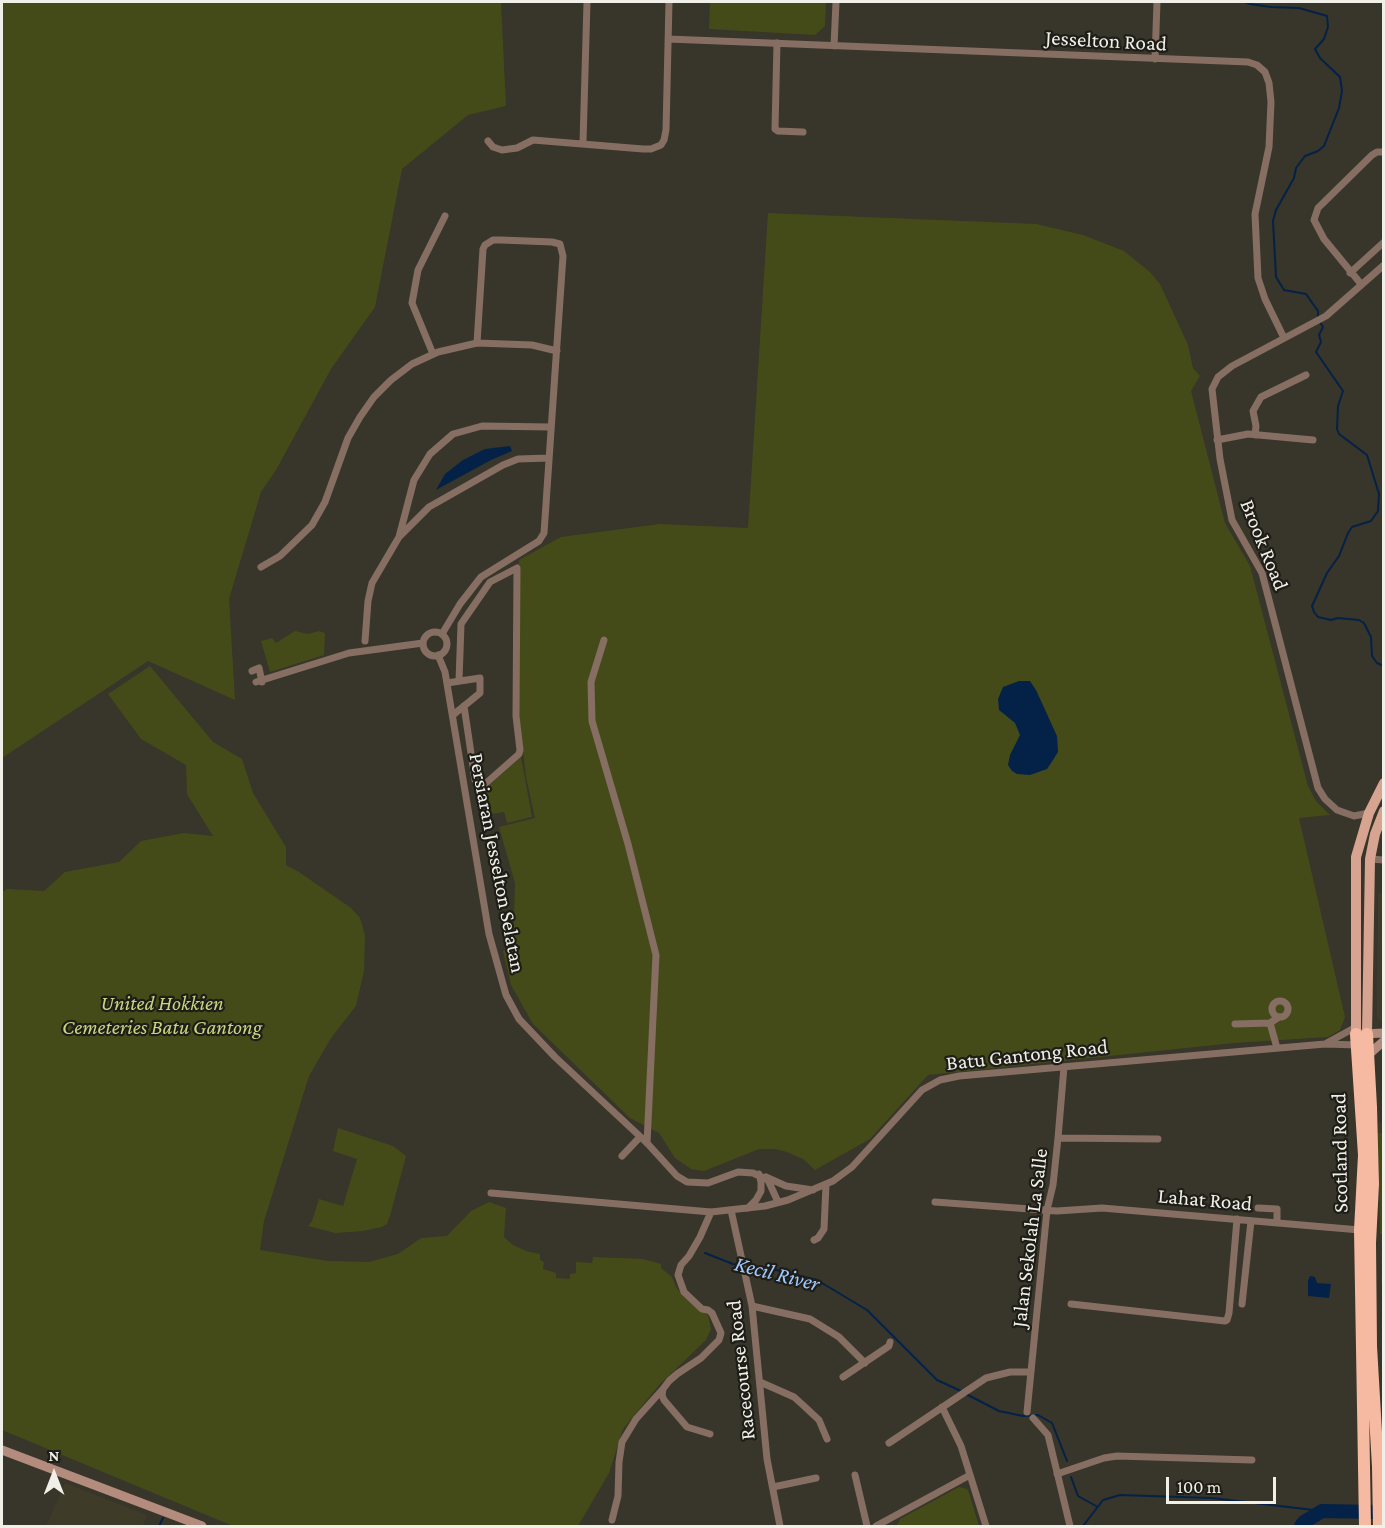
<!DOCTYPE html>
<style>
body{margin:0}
#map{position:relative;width:1385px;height:1528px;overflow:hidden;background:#38352a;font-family:"Crimson Pro",serif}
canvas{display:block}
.frame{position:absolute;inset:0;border:3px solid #f1f0e8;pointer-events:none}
.north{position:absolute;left:24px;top:1444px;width:60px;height:60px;-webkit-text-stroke:4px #1e1d17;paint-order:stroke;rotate:0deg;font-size:16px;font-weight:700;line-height:24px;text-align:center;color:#f1f0e8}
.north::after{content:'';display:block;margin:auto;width:21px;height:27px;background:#f1f0e8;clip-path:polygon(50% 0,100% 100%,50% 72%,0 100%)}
.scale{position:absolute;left:1166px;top:1477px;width:110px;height:27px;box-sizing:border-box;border:3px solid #f1f0e8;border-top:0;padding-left:8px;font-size:18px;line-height:21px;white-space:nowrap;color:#f1f0e8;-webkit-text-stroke:4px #1e1d17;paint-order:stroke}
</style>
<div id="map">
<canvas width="1385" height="1528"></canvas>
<div class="frame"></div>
<div class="north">N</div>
<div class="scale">100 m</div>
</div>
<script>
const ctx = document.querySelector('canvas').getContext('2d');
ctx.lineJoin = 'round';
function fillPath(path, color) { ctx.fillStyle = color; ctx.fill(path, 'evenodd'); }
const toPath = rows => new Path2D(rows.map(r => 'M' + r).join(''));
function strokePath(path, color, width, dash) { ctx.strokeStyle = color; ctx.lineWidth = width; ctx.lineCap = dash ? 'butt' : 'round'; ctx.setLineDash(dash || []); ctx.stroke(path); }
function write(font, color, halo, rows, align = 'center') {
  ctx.font = font + ' "Crimson Pro",serif'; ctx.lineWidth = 4.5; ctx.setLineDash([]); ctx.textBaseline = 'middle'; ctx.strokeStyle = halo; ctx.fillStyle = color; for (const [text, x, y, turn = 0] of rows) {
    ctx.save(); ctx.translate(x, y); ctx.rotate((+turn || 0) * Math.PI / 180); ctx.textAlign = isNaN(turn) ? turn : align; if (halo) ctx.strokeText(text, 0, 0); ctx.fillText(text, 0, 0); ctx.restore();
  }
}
fillPath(toPath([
 [1378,893,1384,893,1383,1024,1378,1019,1377,1016],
 [1378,1123,1383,1123,1383,1284,1381,1284],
 [65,1483,147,1515,143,1526,46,1526]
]), '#3f3b29');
fillPath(toPath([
 [2,2,501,2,506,106,468,115,402,169,375,307,331,369,276,470,261,492,229,599,235,700,148,661,2,758],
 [710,2,826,2,825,26,815,35,709,29],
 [768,213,1036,224,1083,235,1124,251,1150,272,1160,284,1188,345,1193,368,1200,376,1191,391,1225,523,1250,566,1308,786,1316,801,1330,815,1299,818,1345,1017,1340,1030,1328,1037,1234,1043,928,1075,870,1139,815,1170,803,1159,787,1152,775,1149,759,1149,704,1171,691,1169,675,1158,659,1133,630,1118,533,1024,511,985,503,951,513,947,515,883,499,827,535,818,526,777,519,713,519,560,561,537,660,524,748,528],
 [295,631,308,634,319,631,325,633,324,655,270,672,261,641,272,638,276,643],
 [150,666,213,742,242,759,253,793,286,847,286,865,299,872,351,908,360,918,365,935,364,971,356,1006,331,1038,309,1076,264,1221,260,1250,328,1261,369,1262,398,1254,421,1238,447,1236,471,1211,489,1202,506,1208,504,1237,513,1245,526,1251,540,1254,540,1260,544,1262,543,1269,556,1273,556,1278,570,1279,570,1274,576,1273,576,1262,592,1263,593,1257,643,1259,661,1264,661,1268,672,1277,676,1287,684,1297,708,1315,711,1329,706,1340,660,1384,623,1429,609,1473,578,1526,233,1526,2,1430,2,892,7,889,44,891,65,872,119,862,141,841,184,833,213,836,187,794,186,765,141,739,108,694],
 [521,757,532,817,507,823,504,812,481,816,477,792,483,791],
 [338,1128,393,1146,406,1156,390,1216,387,1224,382,1227,363,1231,335,1233,308,1226,312,1221,319,1199,343,1206,357,1159,333,1151],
 [1378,1133,1383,1133,1383,1234,1380,1234],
 [959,1487,967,1489,969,1493,979,1526,897,1526,900,1519]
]), '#454b18');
fillPath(toPath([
 [510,446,512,451,491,460,436,490,445,474,463,460,485,449],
 [1019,681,1030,681,1036,690,1057,736,1058,752,1053,760,1047,769,1030,775,1017,774,1012,771,1008,765,1010,755,1020,735,1015,723,999,710,998,699,1003,687],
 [1310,1276,1315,1277,1317,1283,1331,1284,1329,1298,1308,1296,1308,1281]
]), '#042247');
strokePath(toPath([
 [1245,2,1250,4,1271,7,1299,8,1327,16,1328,27,1324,39,1315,49,1320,58,1340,77,1342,91,1339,108,1324,146,1318,151,1305,156,1296,168,1294,178,1276,210,1273,221,1276,277,1284,290,1306,294,1318,311,1318,317],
 [1320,322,1323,327,1319,335,1321,342,1316,352,1343,391,1338,406,1337,429,1339,434,1367,455,1379,494,1378,511,1371,521,1352,527,1348,533,1339,556,1327,573,1312,606,1314,612,1318,617,1331,620,1338,618,1359,620,1364,623,1371,637,1372,656,1377,663,1384,666],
 [705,1253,733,1264,768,1268,817,1280,867,1310,937,1380,961,1391],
 [966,1394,999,1411,1023,1416,1038,1415,1052,1423,1067,1461],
 [1071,1477,1078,1496,1096,1506],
 [159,1526,163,1518],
 [1083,1526,1103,1500,1120,1495,1212,1498,1322,1511]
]), '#042247', 2);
strokePath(toPath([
 [1301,1526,1304,1522,1322,1511,1377,1512]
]), '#042247', 14);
strokePath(toPath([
 [668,39,1248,62,1257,65,1265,72,1269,83,1271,102,1269,147,1255,214,1258,278,1265,299,1284,338],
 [777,43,775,129,778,131,803,132],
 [834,46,836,2],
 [1155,59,1157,2],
 [488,141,493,147,502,150,517,148,533,140,643,149,651,149,661,145,664,140,666,130,669,2],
 [583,143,587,2],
 [1350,273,1384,242],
 [1361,284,1324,239,1314,220,1318,208,1372,155,1377,152,1384,152],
 [433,354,412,303,418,270,445,216],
 [1255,435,1256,426,1253,411,1261,397,1306,375],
 [1217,440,1248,434,1313,440],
 [399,537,429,507,503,465,518,459,549,458],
 [261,567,280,556,312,525,325,502,348,438,360,417,374,397,391,380,412,364,438,352,477,343,532,345,557,351],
 '423 644a12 12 0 1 1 24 0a12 12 0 1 1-24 0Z',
 [442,634,460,604,481,577,539,541,544,533,563,256,560,244,552,242,501,240,493,240,485,245,483,249,477,343],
 [604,640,591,682,592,721,628,844,656,955,647,1143],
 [365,641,368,601,372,583,399,537,414,480,430,454,453,434,482,426,551,427],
 [438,655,445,672,489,934,506,995,519,1019,555,1057,647,1143,677,1176,687,1182,708,1183,738,1172,753,1173,768,1180,778,1202],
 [252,671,259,668,262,682],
 [459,681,461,624,490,582,517,568,516,716,520,750,519,754,485,784,478,784,475,780,464,706],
 [256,682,349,653,423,643],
 [447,683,480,678,480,693,453,715],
 [1369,813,1354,816,1337,810,1325,799,1318,788,1262,573,1232,520,1220,459,1212,389,1218,377,1232,366,1326,316,1384,265],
 [1370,859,1384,860],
 '1272 1009a8 8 0 1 1 16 0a8 8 0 1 1-16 0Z',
 [1270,1023,1277,1048],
 [1235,1024,1270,1023,1279,1017],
 [1325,1044,1356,1027],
 [1058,1138,1158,1139],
 [622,1156,640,1137],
 [766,1177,786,1186,813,1190],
 [491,1193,711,1212,765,1206,788,1200,833,1181,852,1167,922,1090,940,1080,959,1076,1325,1044,1357,1045],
 [935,1202,1057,1211,1102,1208,1360,1230],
 [748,1208,756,1200,761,1191,761,1182,759,1174],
 [1258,1208,1277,1209,1277,1222],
 [731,1210,752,1306,767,1459,780,1526],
 [814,1240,818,1238,824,1229,826,1185],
 [1071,1304,1225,1321,1227,1320,1229,1313,1237,1219],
 [1242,1304,1251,1221],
 [752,1306,810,1319,839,1337,865,1363],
 [843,1377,889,1346,890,1342],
 [760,1382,794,1397,804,1406,819,1420,827,1439],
 [942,1407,961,1446,986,1526],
 [1027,1412,1047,1210,1053,1185,1058,1138,1064,1067],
 [1033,1418,1048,1435,1070,1526],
 [710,1434,687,1427,664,1400,662,1395,663,1389,669,1381,677,1374,701,1358,719,1340,721,1333,712,1313,708,1310,702,1309,684,1292,678,1275,681,1265,689,1256,700,1237,711,1212],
 [889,1443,986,1378,1010,1372,1031,1372],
 [1057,1474,1104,1458,1117,1456,1252,1460],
 [855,1475,867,1526],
 [773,1487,816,1478],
 [612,1520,618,1496,619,1462,622,1442,636,1419,663,1389],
 [876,1526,970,1475]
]), '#866e63', 7);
strokePath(toPath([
 [1361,1034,1384,1033],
 [1368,1055,1384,1041],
 [2,1450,202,1526]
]), '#b38c7d', 9);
strokePath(toPath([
 [1356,1034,1356,857,1369,813,1384,783],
 [1367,1034,1370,859,1375,834,1384,811]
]), '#d6a490', 10);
strokePath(toPath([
 [1356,1034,1364,1155,1360,1230,1365,1526],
 [1367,1034,1371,1107,1373,1184,1370,1243,1371,1346,1378,1467,1379,1526]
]), '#f5baa1', 12);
write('21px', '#f1f0e8', '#1e1d17', [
 ["Jesselton Road",1106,41,3],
 ["Brook Road",1264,545,68],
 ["Persiaran Jesselton Selatan",497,863,79],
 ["Batu Gantong Road",1027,1055,-6],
 ["Scotland Road",1340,1153,-91],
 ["Lahat Road",1205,1200,5],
 ["Jalan Sekolah La Salle",1030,1238,-83],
 ["Racecourse Road",741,1370,-96]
]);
write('italic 21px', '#cad582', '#1e1d17', [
 ["United Hokkien",162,1004],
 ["Cemeteries Batu Gantong",162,1028]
]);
write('italic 22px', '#a0c9fd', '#1e1d17', [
 ["Kecil River",777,1274,14]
]);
</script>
